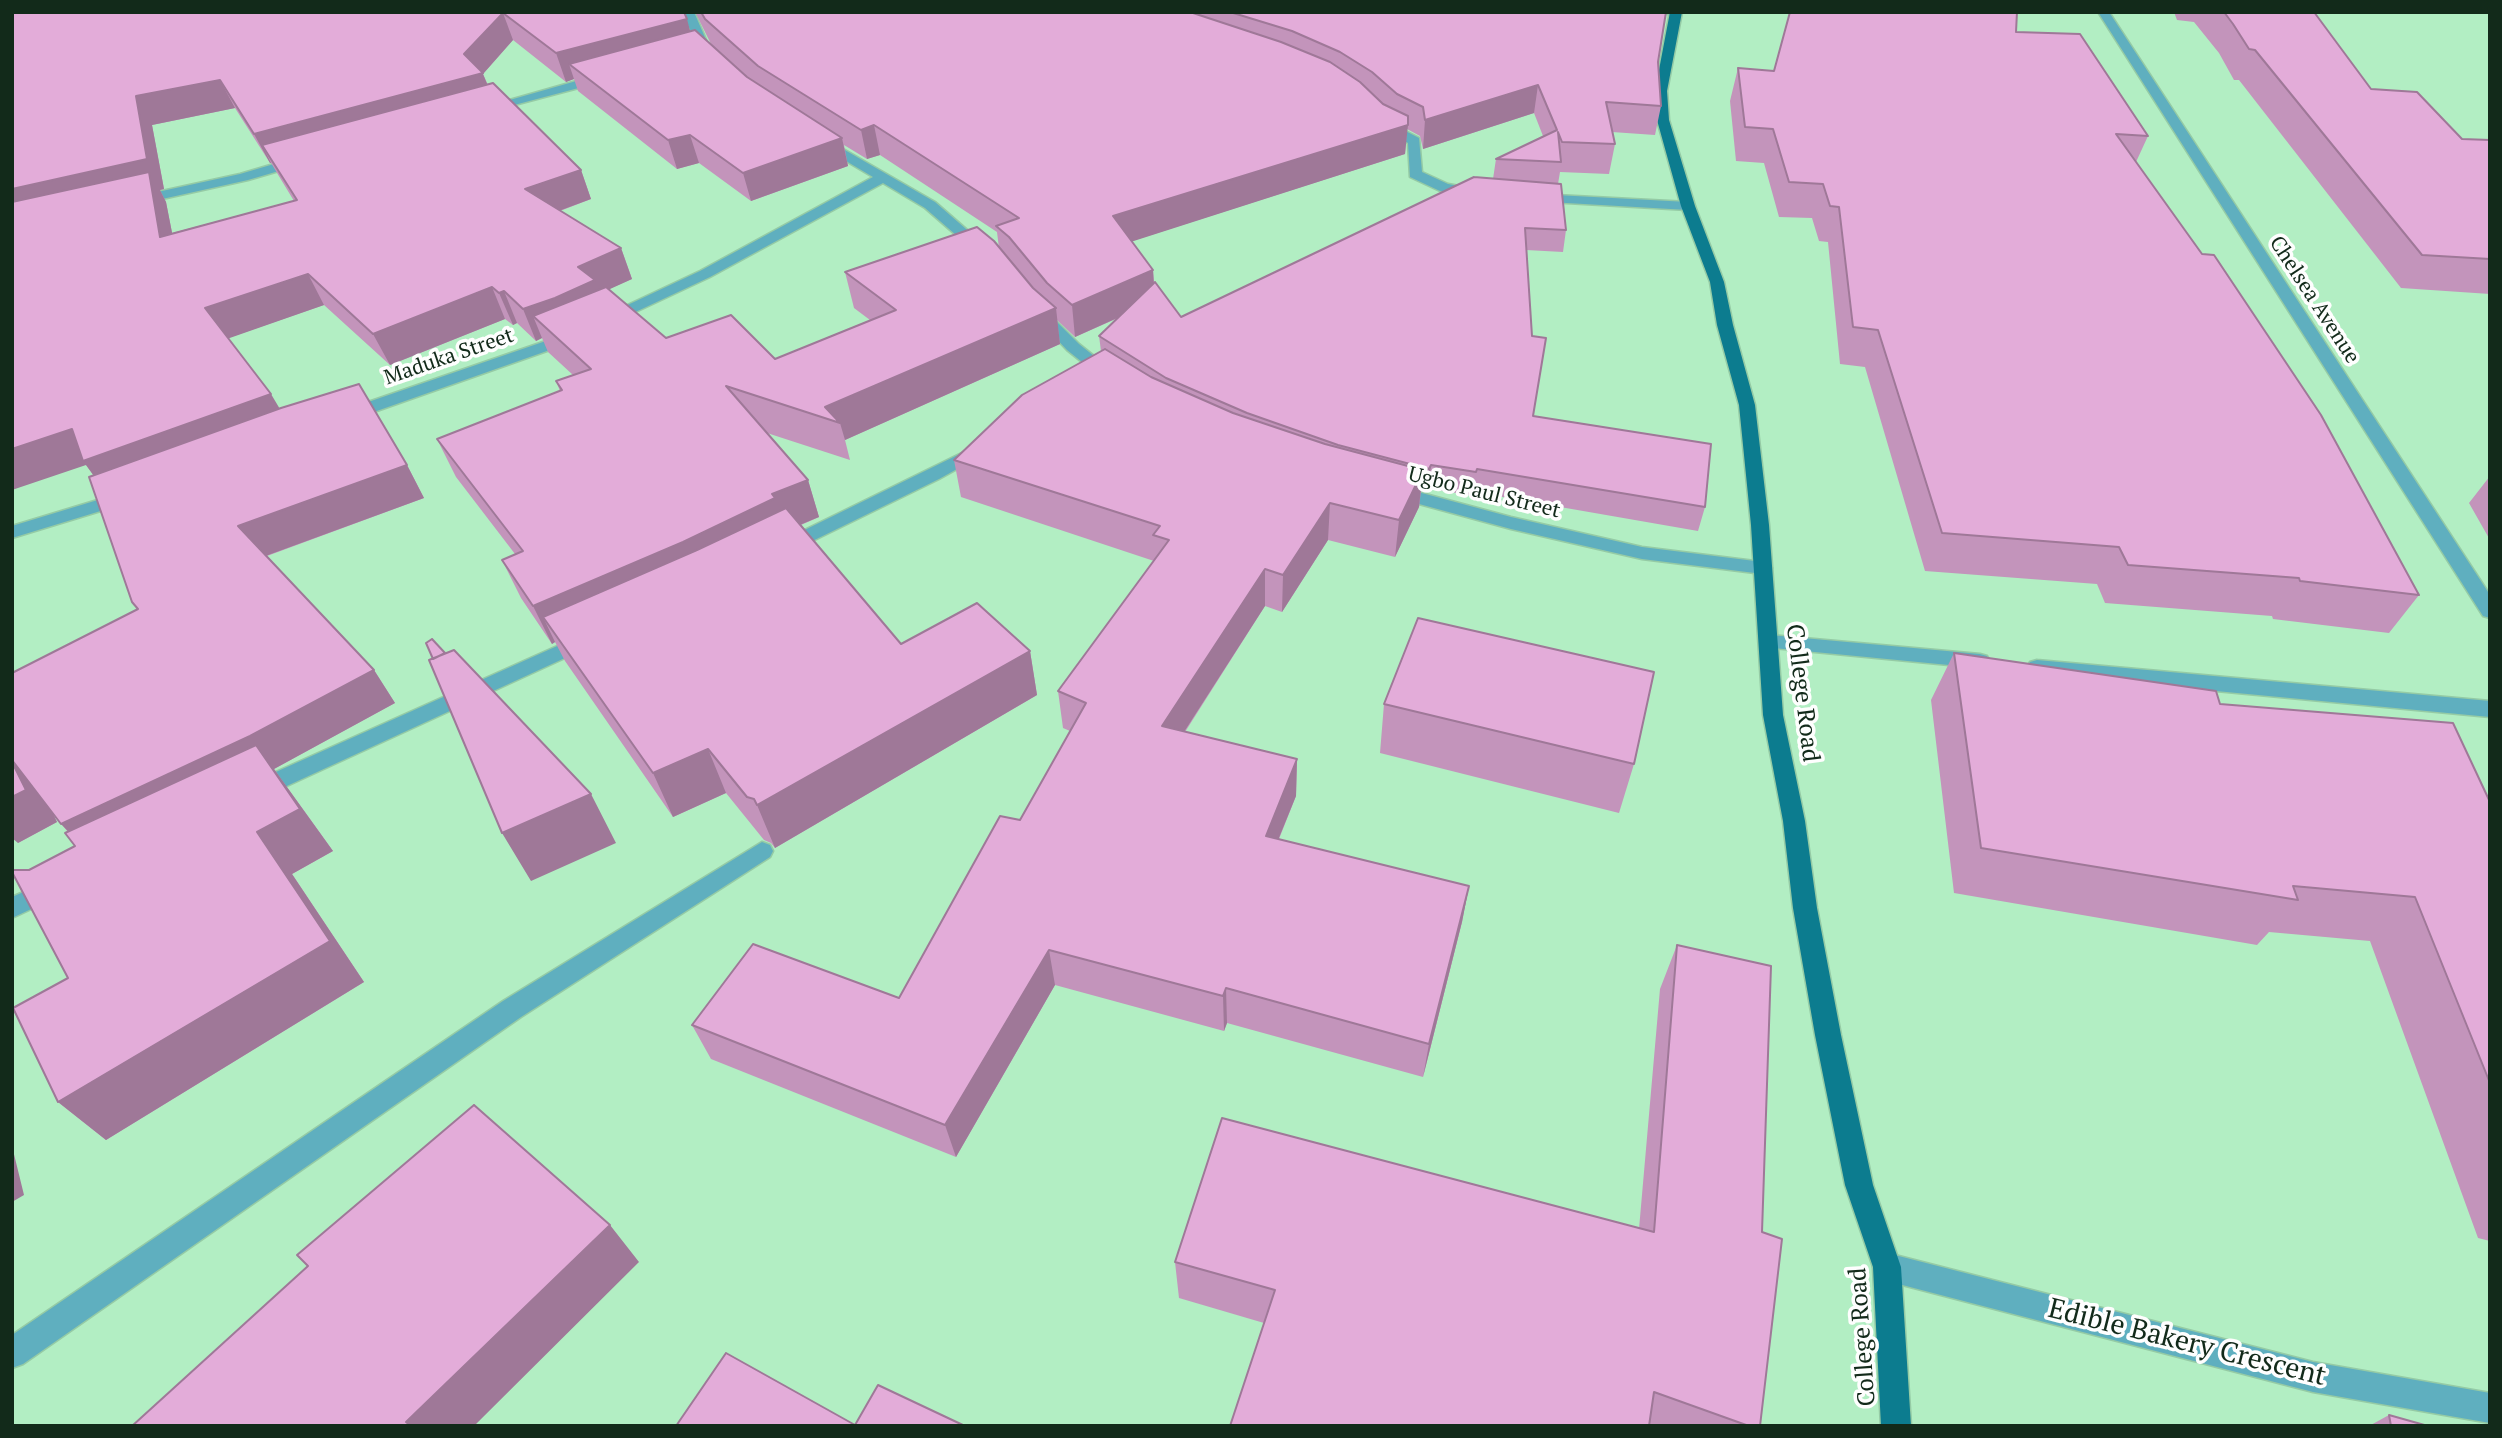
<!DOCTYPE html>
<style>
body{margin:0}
#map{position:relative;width:2502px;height:1438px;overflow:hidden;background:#b2eec3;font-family:"PT Serif",serif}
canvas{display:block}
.frame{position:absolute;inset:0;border:14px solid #122a1a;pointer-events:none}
</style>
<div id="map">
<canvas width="2502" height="1438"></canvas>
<div class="frame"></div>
</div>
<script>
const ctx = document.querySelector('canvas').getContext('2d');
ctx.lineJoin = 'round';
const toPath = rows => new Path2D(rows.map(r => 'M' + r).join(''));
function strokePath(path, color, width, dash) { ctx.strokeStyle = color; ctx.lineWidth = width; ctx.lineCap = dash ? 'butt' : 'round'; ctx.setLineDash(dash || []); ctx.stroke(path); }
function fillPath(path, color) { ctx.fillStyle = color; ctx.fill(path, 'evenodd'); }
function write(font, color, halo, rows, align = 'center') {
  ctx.font = font + ' "PT Serif",serif'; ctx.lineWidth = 7; ctx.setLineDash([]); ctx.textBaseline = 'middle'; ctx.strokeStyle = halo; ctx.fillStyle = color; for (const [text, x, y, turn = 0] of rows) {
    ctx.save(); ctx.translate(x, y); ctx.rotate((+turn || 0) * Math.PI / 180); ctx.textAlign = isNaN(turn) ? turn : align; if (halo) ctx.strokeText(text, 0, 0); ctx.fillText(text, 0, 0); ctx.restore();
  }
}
const minor = toPath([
 [682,12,694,12,710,49,718,57,716,60,708,60,701,53,682,12],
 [1660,12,1681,12,1682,13,1676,16,1660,12],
 [2098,12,2109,12,2490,595,2490,618,2483,616,2098,12],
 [601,74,605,75,605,81,484,113,478,109,601,74],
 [1384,120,1419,138,1422,172,1448,184,1482,190,1482,196,1440,191,1410,177,1408,143,1379,127,1378,124,1384,120],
 [824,138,935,202,989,249,991,252,989,255,979,255,925,208,883,183,710,277,612,323,602,323,599,320,602,317,700,271,873,177,819,145,819,139,824,138],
 [301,156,306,157,306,163,248,180,135,205,128,201,130,198,240,174,301,156],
 [1537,194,1688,202,1695,206,1688,210,1532,201,1530,198,1537,194],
 [1039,307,1044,309,1079,344,1114,372,1116,375,1114,378,1102,378,1067,350,1031,312,1039,307],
 [572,332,580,337,578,340,354,419,348,420,340,415,342,411,572,332],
 [978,445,984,446,987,450,984,454,939,479,792,551,785,553,778,551,776,547,778,543,978,445],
 [1392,485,1511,517,1642,547,1763,562,1770,564,1772,568,1770,572,1763,574,1642,559,1511,529,1386,495,1383,491,1386,487,1392,485],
 [124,492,133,498,130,502,12,538,12,526,124,492],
 [584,634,591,636,594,641,591,646,265,796,257,798,249,796,246,790,249,784,584,634],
 [1770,635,1980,654,1987,656,1990,661,1987,666,1980,668,1763,647,1760,642,1763,637,1770,635],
 [2037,660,2490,701,2490,717,2037,674,2030,672,2027,667,2030,662,2037,660],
 [762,842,770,845,773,851,770,857,521,1017,23,1364,12,1368,12,1335,503,1001,762,842],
 [51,880,59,882,63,889,59,896,12,918,12,897,51,880],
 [1887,1253,2313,1362,2490,1393,2490,1423,2313,1392,1887,1281,1877,1277,1873,1267,1877,1257,1887,1253]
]);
const major = toPath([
 [1670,12,1682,12,1667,91,1669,120,1695,206,1724,282,1733,325,1755,405,1769,525,1783,715,1805,821,1817,908,1841,1035,1873,1185,1901,1267,1911,1426,1881,1426,1873,1267,1845,1185,1815,1035,1793,908,1783,821,1763,715,1751,525,1739,405,1717,325,1710,282,1681,206,1657,120,1655,91,1670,12]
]);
strokePath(minor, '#95cba5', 3);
strokePath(major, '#95cba5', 3);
fillPath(minor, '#5fafbf');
fillPath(major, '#0c7c8f');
fillPath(toPath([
 [12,12,684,12,690,32,712,46,695,12,1666,12,1658,62,1661,106,1655,135,1612,132,1615,144,1609,174,1560,172,1558,184,1566,230,1563,252,1526,250,1533,416,1705,507,1698,531,1474,492,1473,496,1428,488,1426,492,1421,491,1419,507,1395,557,1328,540,1282,612,1265,606,1185,732,1297,759,1296,796,1279,839,1469,886,1462,922,1423,1077,1227,1023,1224,1031,1055,985,956,1157,711,1059,692,1025,899,998,1020,820,1070,731,1063,728,1058,691,1154,561,961,497,954,460,1101,351,1099,336,1118,318,1075,337,1057,320,1060,344,845,440,850,460,767,433,808,480,819,517,801,525,901,644,1030,651,1037,695,775,848,771,843,764,840,726,793,673,817,565,661,555,642,552,644,521,598,502,560,515,554,456,477,437,439,560,391,556,381,573,375,548,352,542,338,536,341,517,323,513,325,505,319,390,365,324,305,228,338,279,409,407,465,424,498,267,556,374,670,395,703,274,769,333,851,292,874,364,982,106,1140,58,1102,68,978,29,870,75,846,68,832,53,814,57,822,18,843,138,610,94,476,86,465],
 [513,40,566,82,574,79,578,91,677,169,699,163,751,201,848,166,844,145,867,159,880,155,997,232,999,248,845,272,854,308,870,320,775,359,666,338,609,289,632,279,621,248,560,211,591,199,581,170,488,85,483,74],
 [235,108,270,163,271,163,294,201,172,233,166,202,160,190,164,189,152,125],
 [1534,113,1543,136,1496,159,1493,179,1181,317,1154,283,1153,270,1132,241,1405,154,1407,129,1420,136,1423,149],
 [2174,12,2314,12,2371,89,2462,139,2490,140,2490,294,2401,288,2239,80,2234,80,2219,53,2194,22,2177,20],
 [2016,32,2148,136,2136,162,2419,595,2389,633,2273,619,2272,616,2105,603,2097,584,1925,571,1865,367,1840,364,1828,242,1819,241,1812,218,1779,217,1764,163,1736,161,1730,101,1738,68,1774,71],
 [2490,476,2490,540,2469,503],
 [1954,653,2220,704,2490,802,2490,1241,2478,1238,2370,941,2269,932,2257,945,1954,893,1931,700],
 [1384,704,1634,764,1619,813,1380,753],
 [1677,945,1762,1232,1760,1426,1230,1426,1264,1323,1179,1298,1175,1262,1639,1229,1660,989],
 [2389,1415,2428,1426,2369,1426]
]), '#c394bb');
fillPath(toPath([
 [503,13,513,40,483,74,494,101,262,145,271,163,270,163,254,134,464,54],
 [687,19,694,46,569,64,574,79,566,82,556,53],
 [220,80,235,108,152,125,164,189,160,190,166,202,179,268,12,224,12,189,136,96],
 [1538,85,1534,113,1423,149,1425,120],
 [874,125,880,155,867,159,861,130],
 [1408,125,1405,154,1115,247,1113,216],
 [690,135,699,163,677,169,668,140],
 [842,138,848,166,751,201,743,173],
 [581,170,591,199,537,219,525,189],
 [621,248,632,279,599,294,533,316,542,338,536,341,523,309,578,267],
 [1153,270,1155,301,1075,337,1072,305],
 [308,274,324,305,224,340,205,308],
 [492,287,505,319,390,365,373,334],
 [504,291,517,323,513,325,499,293],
 [1056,308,1060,344,845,440,840,423,825,407],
 [271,394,290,426,107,494,86,465,12,490,12,449,72,429],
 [407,465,424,498,260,558,238,526],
 [1431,465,1428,488,1426,492,1429,469],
 [1423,470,1419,507,1395,557,1399,520],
 [808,480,819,517,785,531,543,617,555,642,552,644,533,606,772,494],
 [1330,503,1328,540,1282,612,1283,575],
 [1265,569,1265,606,1164,763,1162,726],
 [1030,651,1037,695,775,848,757,805],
 [374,670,395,703,274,769,333,851,292,874,364,982,106,1140,58,1102,257,832,92,856,61,824],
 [708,749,726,793,673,817,653,773],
 [12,759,41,789,57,822,18,843,12,838],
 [1297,759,1296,796,1265,872,1266,836],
 [591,794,616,843,531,881,502,833],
 [1469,886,1462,922,1423,1077,1429,1044],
 [1049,950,1055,985,956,1157,945,1125],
 [1226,988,1227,1023,1224,1031,1223,996],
 [12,1146,24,1195,12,1202],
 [610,1225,639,1262,474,1426,411,1426,406,1422]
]), '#9f7898');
const building = toPath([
 [12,12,684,12,687,19,556,53,503,13,464,54,483,73,254,134,220,80,136,96,147,159,12,189,12,12],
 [701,12,1190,12,1281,42,1330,62,1360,82,1383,104,1408,116,1408,125,1113,216,1153,270,1072,305,1047,283,1009,237,996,226,1019,218,874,125,861,130,758,66,705,19,701,12],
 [1230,12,1666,12,1658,62,1661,106,1606,102,1615,144,1562,142,1558,132,1561,162,1496,159,1557,130,1538,85,1425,120,1423,107,1397,94,1372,72,1340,52,1292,31,1230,12],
 [1790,12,2017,12,2016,32,2080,34,2148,136,2116,134,2202,254,2214,255,2321,415,2419,595,2300,581,2299,578,2128,565,2119,547,1942,533,1878,330,1853,327,1839,207,1830,206,1823,184,1789,182,1773,129,1745,127,1738,68,1774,71,1790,12],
 [2224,12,2314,12,2371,89,2417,92,2462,139,2490,140,2490,259,2422,255,2255,50,2249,49,2233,24,2224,12],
 [695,30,747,77,842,138,743,173,690,135,668,140,569,64,695,30],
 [493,83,581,170,525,189,621,248,578,267,595,280,555,298,523,309,504,291,499,293,492,287,373,334,308,274,205,308,271,394,83,461,72,429,12,449,12,202,149,172,160,237,297,200,262,145,493,83],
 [1474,177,1561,184,1566,230,1525,228,1532,336,1546,338,1533,416,1711,444,1705,507,1477,469,1476,472,1431,465,1429,469,1338,445,1247,413,1166,378,1099,336,1155,282,1181,317,1474,177],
 [977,227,994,241,1033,288,1056,308,825,407,840,423,726,386,808,480,772,494,775,498,683,542,533,606,502,560,523,551,437,439,562,390,556,381,591,369,533,316,606,287,666,338,731,315,775,359,896,310,845,272,977,227],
 [1105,349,1151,377,1233,413,1325,444,1423,470,1399,520,1330,503,1283,575,1265,569,1162,726,1297,759,1266,836,1469,886,1429,1044,1226,988,1223,996,1049,950,945,1125,692,1025,753,944,899,998,1000,816,1020,820,1086,703,1058,691,1169,540,1153,535,1160,526,954,460,1022,395,1105,349],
 [359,384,407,465,238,526,374,670,250,736,61,824,12,760,12,673,138,609,132,602,89,477,281,408,359,384],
 [786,508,901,644,977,603,1030,651,757,805,754,799,747,797,708,749,653,773,543,617,697,550,786,508],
 [1418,618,1654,672,1634,764,1384,704,1418,618],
 [432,639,445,653,433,659,426,643,432,639],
 [454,650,591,794,502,833,429,660,454,650],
 [1954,653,2216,691,2220,704,2453,723,2490,802,2490,1083,2415,897,2293,886,2298,900,1981,848,1954,653],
 [256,745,300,809,257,832,330,941,58,1102,13,1008,68,978,12,872,12,870,29,870,75,846,65,833,256,745],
 [12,762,26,790,12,797,12,762],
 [1677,945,1771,966,1762,1232,1782,1239,1760,1426,1749,1426,1654,1392,1649,1426,1230,1426,1275,1290,1175,1262,1222,1118,1654,1232,1677,945],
 [474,1105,610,1225,406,1422,411,1426,132,1426,308,1266,297,1255,474,1105],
 [726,1353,855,1425,878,1385,965,1426,676,1426,726,1353],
 [2389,1415,2428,1426,2391,1426,2389,1415]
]);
fillPath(building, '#e3acd9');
strokePath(building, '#9f7898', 2);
write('21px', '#122a1a', '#fefefe', [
 ["Chelsea Avenue",2314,300,57],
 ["Maduka Street",449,357,-19],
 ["Ugbo Paul Street",1484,493,14]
]);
write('24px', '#122a1a', '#fefefe', [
 ["College Road",1802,693,83],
 ["College Road",1863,1337,-94]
]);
write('28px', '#122a1a', '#fefefe', [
 ["Edible Bakery Crescent",2187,1343,14]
]);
</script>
